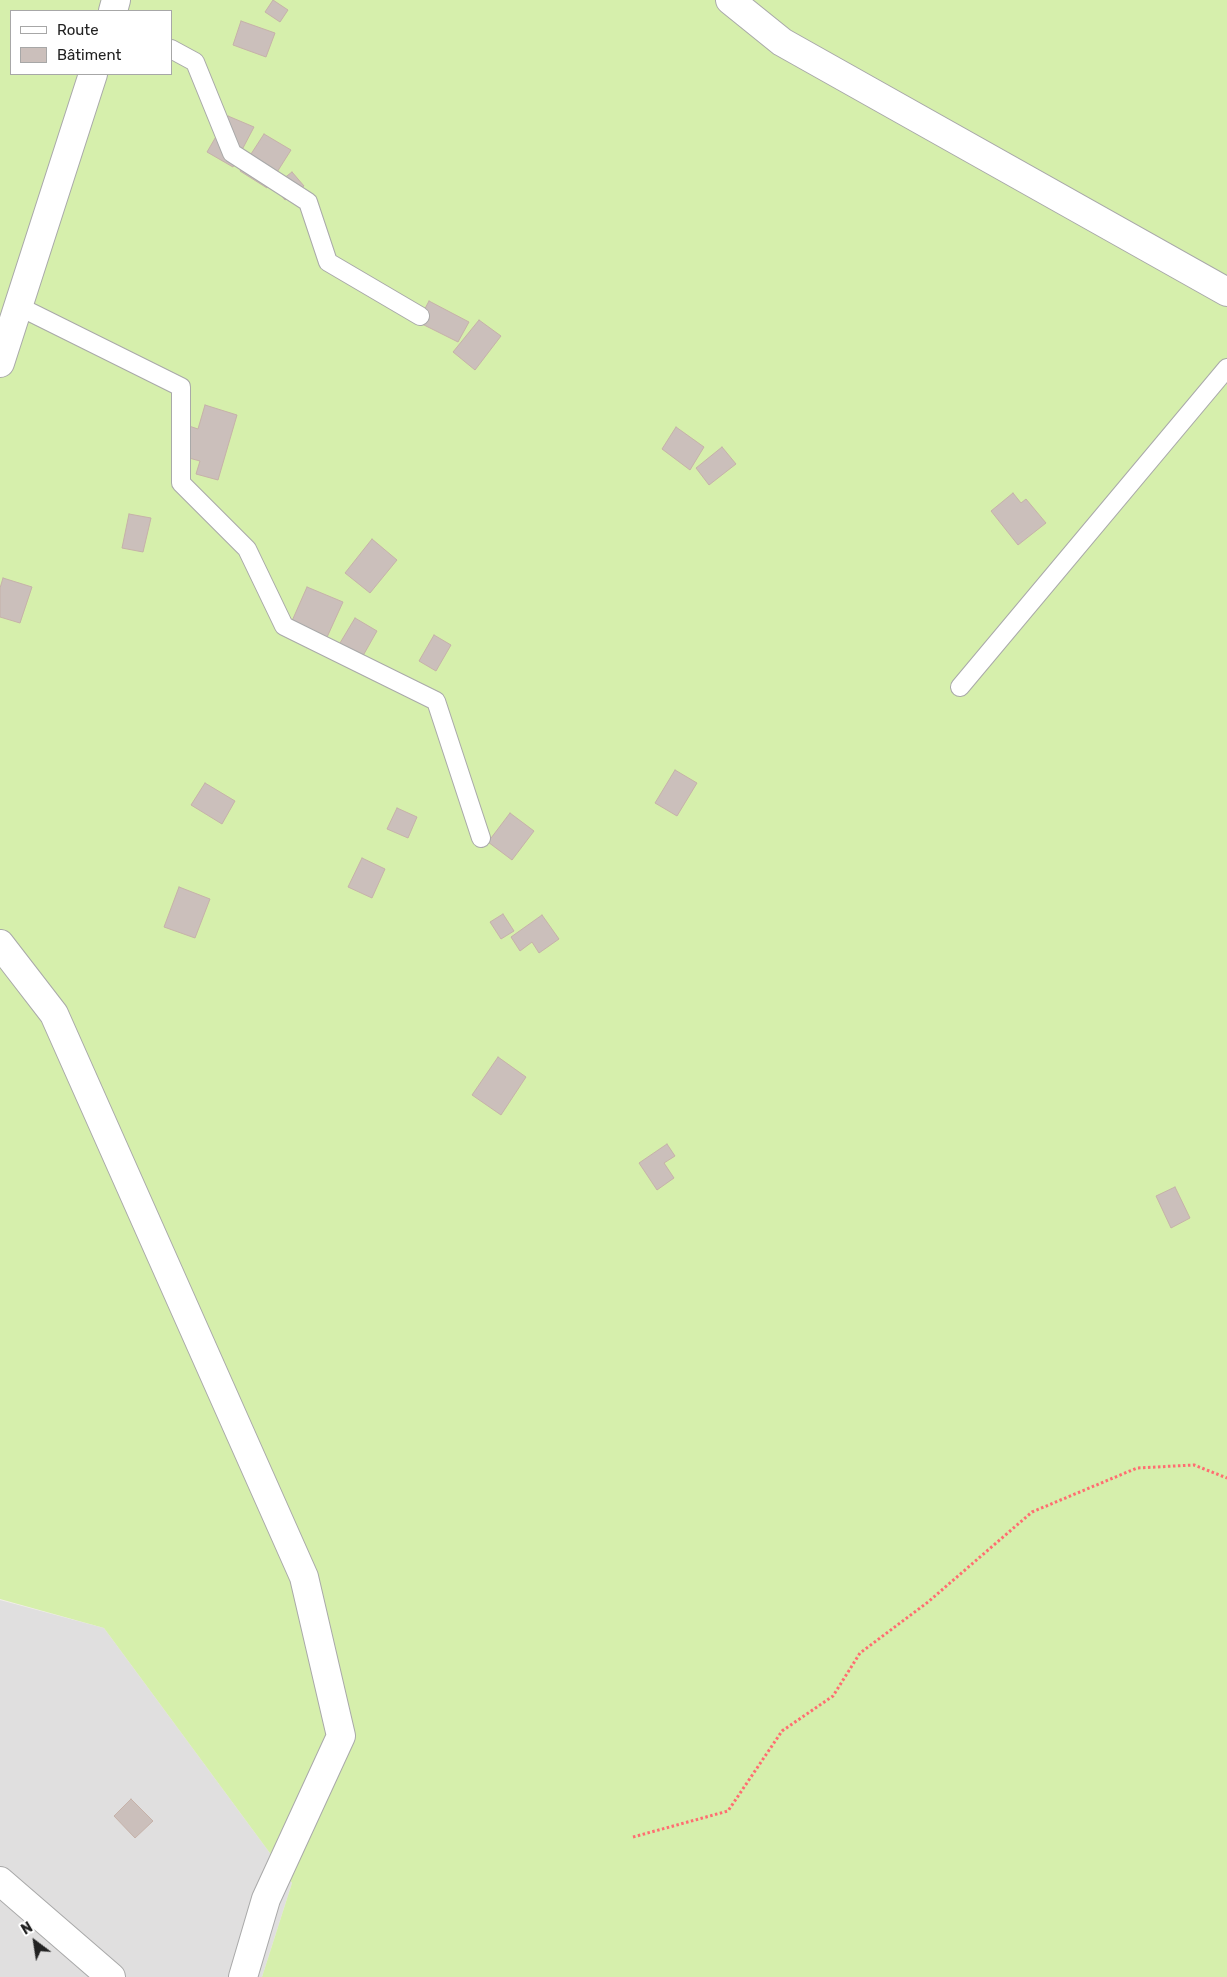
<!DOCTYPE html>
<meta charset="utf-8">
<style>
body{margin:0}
#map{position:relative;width:1227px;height:1977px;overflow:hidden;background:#f2eee8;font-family:Rubik,sans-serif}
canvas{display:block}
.legend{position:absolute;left:10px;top:10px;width:162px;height:65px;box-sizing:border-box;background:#fff;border:1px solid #a7a7a7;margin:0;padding:6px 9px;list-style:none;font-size:15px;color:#222}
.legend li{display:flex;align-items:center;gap:10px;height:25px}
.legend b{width:25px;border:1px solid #a7a7a7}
.north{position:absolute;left:10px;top:1917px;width:50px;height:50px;-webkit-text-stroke:4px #fff;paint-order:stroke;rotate:329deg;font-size:14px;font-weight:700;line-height:20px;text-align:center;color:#222}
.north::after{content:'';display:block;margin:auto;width:18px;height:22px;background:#222;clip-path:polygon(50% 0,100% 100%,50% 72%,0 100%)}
</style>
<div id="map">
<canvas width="1227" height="1977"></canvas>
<ul class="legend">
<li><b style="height:6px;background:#fff"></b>Route</li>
<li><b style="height:14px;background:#cbbfbb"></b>Bâtiment</li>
</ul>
<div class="north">N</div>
</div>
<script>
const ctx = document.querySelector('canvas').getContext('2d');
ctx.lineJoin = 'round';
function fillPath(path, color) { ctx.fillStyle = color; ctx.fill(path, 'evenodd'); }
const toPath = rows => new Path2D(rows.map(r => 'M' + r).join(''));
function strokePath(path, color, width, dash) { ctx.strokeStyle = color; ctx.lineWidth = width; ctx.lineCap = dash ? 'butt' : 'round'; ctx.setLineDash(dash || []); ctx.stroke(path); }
fillPath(toPath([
 [0,1600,104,1628,292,1883,262,1977,0,1977]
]), '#e0dfdf');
fillPath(toPath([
 [0,0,1227,0,1227,1977,262,1977,292,1883,104,1628,0,1599],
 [11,11,171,11,171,74,11,74]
]), '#d6efac');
const building = toPath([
 [273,0,288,10,280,22,265,12,273,0],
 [241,21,275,33,266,57,233,45,241,21],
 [228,116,254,127,233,167,207,152,228,116],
 [264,134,291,150,267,188,240,171,264,134],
 [292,172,304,186,285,200,274,186,292,172],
 [429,301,469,322,458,342,418,322,429,301],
 [479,320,501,336,475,370,453,352,479,320],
 [205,405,237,415,218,480,196,474,200,461,178,455,186,425,198,429,205,405],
 [676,427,704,447,690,470,662,449,676,427],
 [722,447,736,464,709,485,696,468,722,447],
 [1013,493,1021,503,1026,499,1046,523,1018,545,991,511,1013,493],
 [129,514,151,518,143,552,122,548,129,514],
 [372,539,397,560,370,593,345,573,372,539],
 [3,578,32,587,20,623,0,617,0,588,3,578],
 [307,587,343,602,323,646,288,630,307,587],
 [355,618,377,631,360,661,337,648,355,618],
 [434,635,451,645,436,671,419,661,434,635],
 [675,770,697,783,677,816,655,803,675,770],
 [205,783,235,801,222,824,191,805,205,783],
 [397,808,417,817,408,838,387,829,397,808],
 [510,813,534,831,512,860,488,842,510,813],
 [362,858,385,869,372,898,348,887,362,858],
 [179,887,210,899,195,938,164,927,179,887],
 [503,914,514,931,501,939,490,922,503,914],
 [542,915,559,939,539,953,532,942,520,951,511,937,542,915],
 [498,1057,526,1077,501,1115,472,1095,498,1057],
 [667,1144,675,1156,664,1163,674,1178,657,1190,639,1163,667,1144],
 [1175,1187,1190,1218,1171,1228,1156,1196,1175,1187],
 [131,1799,153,1821,135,1838,114,1816,131,1799]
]);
fillPath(building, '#cbbfbb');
strokePath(building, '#c6b2a9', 1);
const service = toPath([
 [171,49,195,62,232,153,308,202,328,262,420,316],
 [18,306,181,387,181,483,247,549,284,626,436,701,481,838],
 [960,687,1227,368]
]);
const minor = toPath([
 [730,0,782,42,1227,292],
 [113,11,116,0],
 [0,363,93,74],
 [0,944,54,1014,304,1577,341,1736,266,1899,243,1977],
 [0,1881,111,1977]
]);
strokePath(service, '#a9a9a9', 20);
strokePath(minor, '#a9a9a9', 30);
strokePath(toPath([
 [633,1837,728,1811,782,1731,833,1696,860,1653,928,1602,1032,1512,1137,1468,1194,1465,1227,1478]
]), '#ff6d71', 3, [2.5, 2.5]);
strokePath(service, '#fff', 18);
strokePath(minor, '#fff', 28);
</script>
